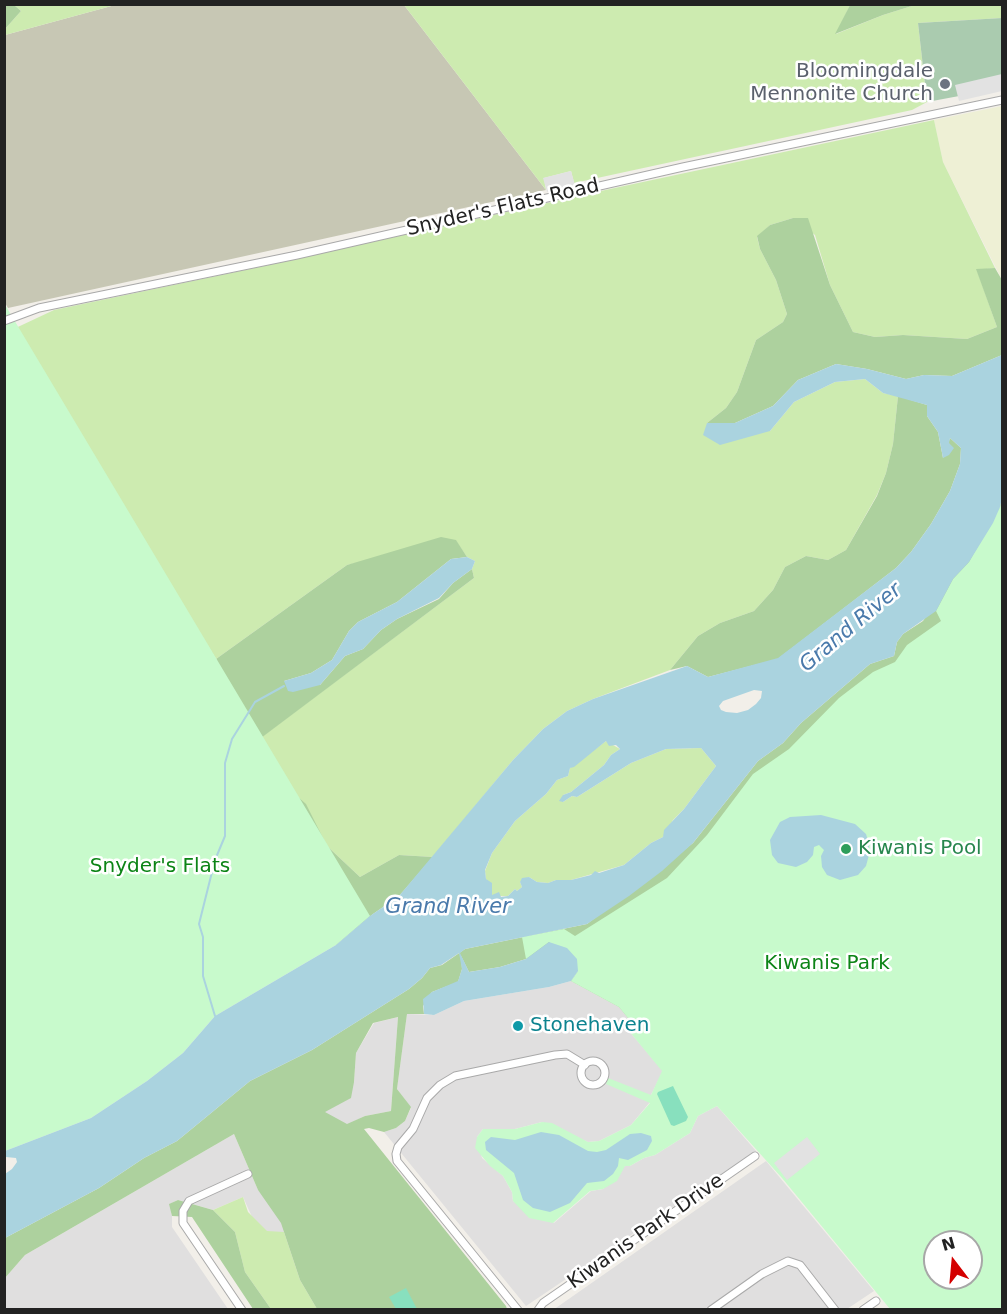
<!DOCTYPE html>
<style>
body{margin:0}
#map{position:relative;width:1007px;height:1314px;overflow:hidden;background:#f2efe9;font-family:"DejaVu Sans",sans-serif}
canvas{display:block}
.frame{position:absolute;inset:0;border:6px solid #222;pointer-events:none}
.north{position:absolute;left:923px;top:1230px;width:60px;height:60px;box-sizing:border-box;background:#fff;border:2px solid #a7a7a7;border-radius:50%;rotate:344deg;font-size:16px;font-weight:700;line-height:24px;text-align:center;color:#222}
.north::after{content:'';display:block;margin:auto;width:21px;height:27px;background:#d40000;clip-path:polygon(50% 0,100% 100%,50% 72%,0 100%)}
</style>
<div id="map">
<canvas width="1007" height="1314"></canvas>
<div class="frame"></div>
<div class="north">N</div>
</div>
<script>
const ctx = document.querySelector('canvas').getContext('2d');
ctx.lineJoin = 'round';
function fillPath(path, color) { ctx.fillStyle = color; ctx.fill(path, 'evenodd'); }
const toPath = rows => new Path2D(rows.map(r => 'M' + r).join(''));
function strokePath(path, color, width, dash) { ctx.strokeStyle = color; ctx.lineWidth = width; ctx.lineCap = dash ? 'butt' : 'round'; ctx.setLineDash(dash || []); ctx.stroke(path); }
function write(font, color, halo, rows, align = 'center') {
  ctx.font = font + ' "DejaVu Sans",sans-serif'; ctx.lineWidth = 5; ctx.setLineDash([]); ctx.textBaseline = 'middle'; ctx.strokeStyle = halo; ctx.fillStyle = color; for (const [text, x, y, turn = 0] of rows) {
    ctx.save(); ctx.translate(x, y); ctx.rotate((+turn || 0) * Math.PI / 180); ctx.textAlign = isNaN(turn) ? turn : align; if (halo) ctx.strokeText(text, 0, 0); ctx.fillText(text, 0, 0); ctx.restore();
  }
}
fillPath(toPath([
 [571,981,619,1007,633,1024,629,1031,663,1071,651,1095,650,1102,631,1125,599,1141,588,1142,542,1122,515,1129,483,1129,477,1137,482,1158,503,1176,512,1192,513,1201,554,1223,591,1191,603,1189,625,1166,630,1166,644,1158,655,1155,690,1133,698,1116,717,1106,756,1151,526,1306,384,1132,396,1128,405,1121,411,1108,397,1089,407,1014,434,1015,464,1001,549,987],
 [398,1017,391,1111,365,1116,313,1143,292,1088,354,1082,356,1053,374,1023],
 [234,1134,258,1190,297,1225,284,1232,262,1239,243,1197,213,1210,178,1200,170,1204,172,1216,172,1227,228,1309,5,1310,5,1278,25,1255],
 [766,1161,874,1291,847,1309,553,1310]
]), '#e0dfdf');
fillPath(toPath([
 [115,5,404,5,546,190,8,308,5,303,5,35]
]), '#c7c7b4');
fillPath(toPath([
 [1002,106,1002,280,943,162,934,120]
]), '#eef0d5');
fillPath(toPath([
 [14,5,115,5,5,35,5,29,21,11],
 [404,5,850,5,836,34,883,15,915,5,1002,5,1002,18,918,23,927,102,912,110,574,183,571,171,544,178,546,190],
 [934,120,943,162,995,268,977,270,997,327,967,339,903,335,875,337,853,332,830,285,815,235,793,218,770,225,757,237,760,249,776,280,787,314,783,322,756,340,737,392,726,408,707,423,770,431,794,402,835,382,865,379,883,393,898,396,893,444,886,473,877,495,846,550,828,560,806,556,785,567,773,590,754,611,720,623,698,636,670,670,593,699,567,711,543,729,513,760,433,857,399,855,360,877,327,846,266,769,260,738,474,578,472,569,475,561,467,557,456,541,347,565,216,659,5,333,54,310,264,266,610,189],
 [606,741,620,749,611,755,604,765,571,792,563,795,563,802,572,796,577,797,631,763,666,749,701,748,716,766,684,809,673,820,663,837,651,843,624,865,571,880,556,880,548,883,537,882,529,877,520,882,522,887,517,891,515,889,508,896,492,896,486,879,485,871,492,853,515,821,546,794,557,780,568,776,570,768],
 [243,1197,248,1212,267,1231,284,1232,300,1280,317,1309,271,1309,245,1272,235,1232,213,1210]
]), '#cdebb0');
fillPath(toPath([
 [5,4,14,5,21,11,5,29],
 [850,5,850,4,915,5,883,15,835,34],
 [793,218,808,218,830,285,853,332,875,337,903,335,967,339,997,327,976,269,995,268,1002,280,1002,355,952,376,924,375,906,379,867,369,836,364,798,380,773,406,735,423,707,423,726,408,737,392,756,340,783,322,787,314,776,280,760,249,757,236,770,225],
 [898,396,927,405,927,416,938,432,943,458,950,438,961,448,960,464,950,491,931,524,911,552,896,568,778,659,708,677,687,666,670,670,698,636,720,623,754,611,773,590,785,567,806,556,828,560,846,550,877,496,886,473,893,444],
 [1002,498,1002,740,633,1024,619,1007,571,981,578,971,526,959,500,967,469,972,461,956,462,969,458,982,432,992,423,1006,424,1014,407,1014,397,1089,411,1107,405,1121,396,1128,384,1132,369,1128,364,1129,506,1306,507,1309,317,1309,300,1280,281,1223,258,1190,234,1134,25,1255,5,1278,5,1238,99,1188,144,1158,177,1141,250,1081,312,1050,409,989,422,978,430,968,442,965,465,949,587,924,693,843,758,761,783,743,801,723,870,664,894,656,897,642,903,634,923,621,1000,507],
 [398,1017,391,1111,365,1116,347,1124,325,1112,351,1098,354,1082,356,1053,373,1023],
 [441,537,456,540,467,557,451,559,397,602,358,622,349,631,332,660,311,673,284,681,320,685,345,656,363,649,381,630,397,619,439,599,453,583,472,569,474,578,261,738,266,769,306,804,327,846,360,877,399,855,433,857,399,896,373,914,336,945,216,659,347,565],
 [178,1200,213,1210,235,1232,245,1272,271,1309,253,1309,192,1217,172,1216,169,1204]
]), '#add19e');
fillPath(toPath([
 [1002,18,1002,88,927,102,918,23]
]), '#aacbaf');
fillPath(toPath([
 [4,303,370,916,336,945,215,1016,183,1053,147,1081,91,1118,5,1151],
 [1002,498,1002,1309,890,1309,782,1178,717,1106,698,1116,690,1133,655,1155,644,1158,630,1166,625,1166,617,1181,603,1189,590,1191,553,1223,529,1218,513,1201,512,1192,503,1176,490,1166,475,1148,477,1137,483,1129,515,1129,542,1122,552,1123,588,1142,599,1141,631,1125,650,1103,606,1084,608,1078,651,1095,662,1071,629,1031,633,1024,619,1007,571,981,578,971,549,942,526,959,522,937,564,929,575,936,667,878,707,835,753,774,789,749,839,698,873,672,895,662,907,645,941,621,936,611,953,579,969,562,1000,507],
 [935,1242,971,1242,971,1278,935,1278]
]), '#c8facc');
fillPath(toPath([
 [673,1086,688,1117,686,1121,674,1126,671,1125,657,1094,658,1092],
 [406,1288,417,1309,396,1309,389,1297]
]), '#88e0be');
fillPath(toPath([
 [1002,74,1002,91,959,101,955,85],
 [571,171,575,185,547,192,543,178],
 [807,1137,820,1154,787,1180,774,1163]
]), '#e2e2e2');
fillPath(toPath([
 [1002,355,1002,498,1000,507,993,523,969,562,953,579,936,611,903,634,897,642,894,656,870,664,801,723,783,743,758,761,693,843,662,871,629,896,587,924,465,949,460,953,469,972,500,967,526,959,549,942,567,948,577,959,578,971,571,981,549,987,464,1001,434,1015,424,1014,423,999,432,992,458,981,462,969,459,953,441,965,430,968,422,978,409,989,312,1050,250,1081,177,1141,144,1158,99,1188,5,1238,5,1174,12,1169,17,1162,16,1158,6,1157,5,1151,91,1118,147,1081,183,1053,215,1016,336,945,370,916,399,896,513,760,543,729,567,711,593,699,687,666,708,677,778,658,896,568,911,552,931,524,950,491,960,464,961,448,950,438,949,443,954,448,949,455,943,458,938,432,927,416,927,405,883,393,865,379,835,382,794,402,770,431,720,445,703,435,707,423,735,423,773,406,798,380,836,364,867,369,906,379,924,375,952,376],
 [754,690,762,691,761,698,756,704,748,710,737,713,726,712,721,710,719,706,723,701],
 [606,741,609,746,616,745,620,749,611,755,604,765,571,792,563,795,559,801,563,802,572,796,577,797,631,763,666,749,701,748,716,766,684,809,664,830,663,837,651,843,624,865,599,873,595,871,591,875,571,880,556,880,548,883,537,882,529,877,522,878,520,882,522,887,517,891,515,889,508,896,501,897,499,892,492,895,492,883,486,879,485,870,492,853,515,821,546,794,557,780,568,776,570,768,574,767],
 [467,557,475,561,472,569,453,583,439,598,397,619,381,630,363,649,345,656,320,685,293,692,288,691,284,681,311,673,332,660,349,631,358,622,397,602,451,559],
 [821,815,855,824,866,834,869,844,869,855,866,866,858,875,840,880,827,875,822,867,821,856,824,850,819,845,814,847,813,855,807,862,796,867,778,863,772,855,770,840,780,822,790,817],
 [541,1132,559,1135,588,1151,597,1152,606,1150,630,1134,641,1133,651,1136,652,1141,647,1150,628,1160,619,1158,618,1166,613,1174,604,1181,587,1183,570,1203,550,1212,533,1208,523,1200,514,1173,486,1150,485,1142,491,1137,515,1140]
]), '#aad3df');
strokePath(toPath([
 [215,1016,203,976,203,937,199,924,215,860,225,836,225,763,232,739,255,702,284,686]
]), '#aad3df', 2);
const minor = toPath([
 [4,321,39,308,297,255,683,167,1002,100],
 '581 1073a12 12 0 1 1 24 0a12 12 0 1 1-24 0Z',
 [242,1310,183,1223,183,1211,189,1201,248,1174],
 [518,1310,397,1161,396,1154,398,1147,413,1129,427,1098,440,1085,455,1076,555,1055,567,1054,585,1065],
 [538,1310,543,1303,755,1156],
 [711,1310,762,1274,788,1261,800,1265,835,1310],
 [863,1310,876,1301]
]);
strokePath(minor, '#a9a9a9', 9);
strokePath(minor, '#fff', 7);
for (const [x, y, r, color] of [
 [945,84,6,"#6b7280"],
 [846,849,6,"#2e9e5b"],
 [518,1026,6,"#0f9aa8"]
]) { const dot = new Path2D(); dot.arc(x, y, r, 0, 2 * Math.PI); ctx.fillStyle = color; ctx.fill(dot); strokePath(dot, '#fff', 2); }
write('20px', '#5b616d', '#fff', [
 ["Bloomingdale",933,72],
 ["Mennonite Church",933,95]
], 'right');
write('20px', '#222', '#fff', [
 ["Snyder's Flats Road",503,208,-13],
 ["Kiwanis Park Drive",646,1232,-35]
]);
write('20px', '#27864d', '#fff', [
 ["Kiwanis Pool",858,849]
], 'left');
write('20px', '#0c8416', '#fff', [
 ["Snyder's Flats",160,867],
 ["Kiwanis Park",827,964]
]);
write('20px', '#0d838f', '#fff', [
 ["Stonehaven",530,1026]
], 'left');
write('italic 21px', '#4a7aab', '#fff', [
 ["Grand River",851,628,-40],
 ["Grand River",448,908]
]);
</script>
